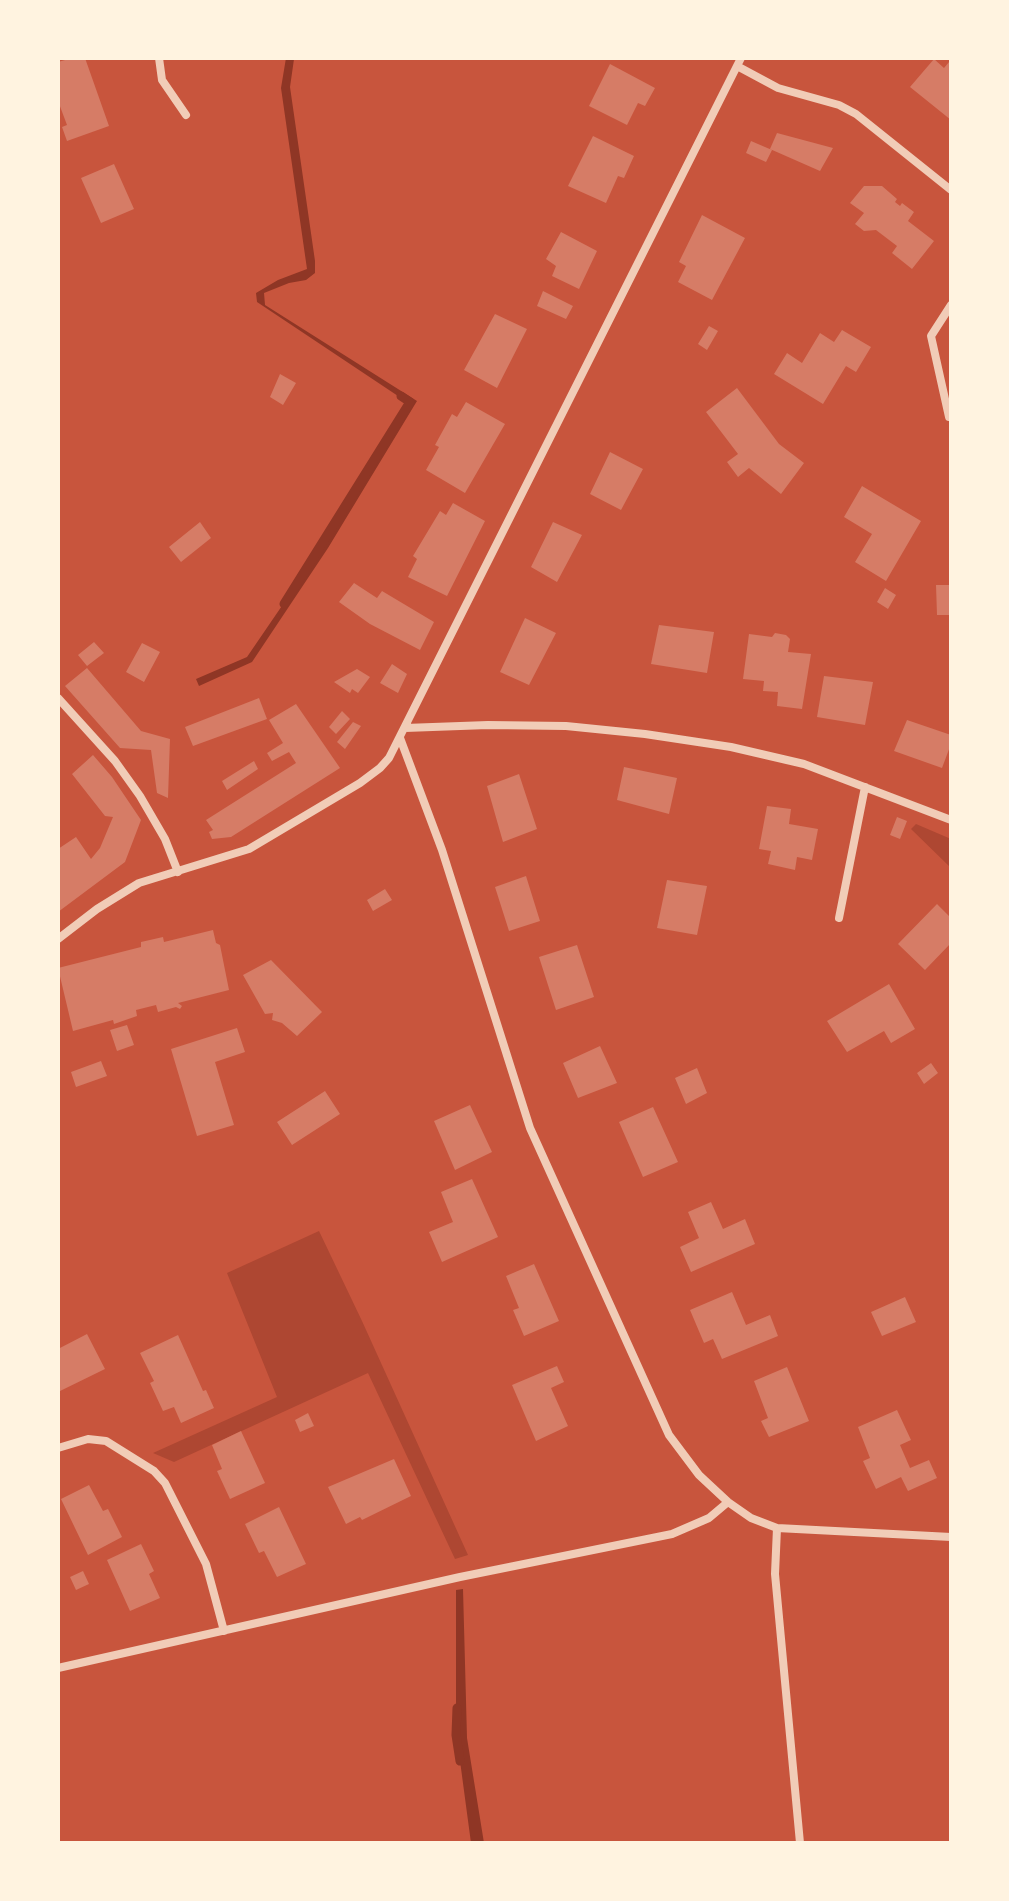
<!DOCTYPE html>
<style>
body{margin:0}
#map{position:relative;width:1009px;height:1901px;overflow:hidden;background:#c8553d;font-family:"DejaVu Sans",sans-serif}
canvas{display:block}
.frame{position:absolute;inset:0;border:60px solid #fff3e0;pointer-events:none}
</style>
<div id="map">
<canvas width="1009" height="1901"></canvas>
<div class="frame"></div>
</div>
<script>
const ctx = document.querySelector('canvas').getContext('2d');
ctx.lineJoin = 'round';
function fillPath(path, color) { ctx.fillStyle = color; ctx.fill(path, 'evenodd'); }
const toPath = rows => new Path2D(rows.map(r => 'M' + r).join(''));
function strokePath(path, color, width, dash) { ctx.strokeStyle = color; ctx.lineWidth = width; ctx.lineCap = dash ? 'butt' : 'round'; ctx.setLineDash(dash || []); ctx.stroke(path); }
fillPath(toPath([
 [916,824,951,839,951,868,911,829],
 [319,1231,362,1321,468,1555,455,1559,368,1373,174,1462,153,1453,277,1397,227,1273]
]), '#ae4732');
fillPath(toPath([
 [286,58,294,59,290,87,315,261,315,273,306,280,289,283,264,293,265,305,417,401,328,548,252,662,199,686,196,679,247,657,303,575,410,404,257,302,256,293,278,280,307,269,281,88],
 [463,1589,467,1738,484,1843,471,1843,456,1731,456,1590]
]), '#8f3625');
strokePath(toPath([
 [284,604,410,402,401,396],
 [457,1708,456,1735,460,1761]
]), '#8f3625', 9);
fillPath(toPath([
 [72,58,85,58,109,126,67,141,62,127,67,125,58,101,58,62],
 [934,59,944,68,949,62,951,64,951,120,910,87],
 [610,64,655,88,645,106,638,103,627,125,589,106],
 [777,133,833,148,820,171,770,149],
 [593,136,634,156,624,178,618,176,606,203,568,186],
 [751,141,772,150,766,162,746,153],
 [114,164,134,209,101,223,81,178],
 [864,186,882,186,897,199,895,202,900,206,902,203,914,212,908,221,934,241,912,269,892,253,897,246,876,230,864,231,855,224,864,213,850,203],
 [702,215,745,238,712,300,678,282,686,266,679,262],
 [561,232,597,251,579,289,552,276,556,266,546,259],
 [543,291,573,306,566,319,537,306],
 [495,314,527,329,497,388,464,370],
 [709,326,718,331,707,350,698,344],
 [842,330,871,347,856,372,846,366,823,404,774,374,787,353,802,363,820,333,834,342],
 [280,374,296,383,283,405,270,397],
 [737,388,779,444,804,463,781,494,749,468,738,477,727,462,738,454,706,412],
 [466,402,505,424,465,493,426,470,439,447,435,445,452,414,457,417],
 [610,452,643,469,621,510,590,494],
 [862,486,921,521,886,581,855,562,872,534,844,517],
 [453,503,485,521,447,596,408,577,417,559,413,556,440,511,446,515],
 [200,522,211,538,181,562,169,547],
 [553,522,582,535,557,582,531,567],
 [354,583,377,598,382,591,434,622,420,650,370,624,339,602],
 [936,585,951,585,951,615,937,615],
 [885,588,896,595,888,609,877,602],
 [525,618,556,633,529,685,500,672],
 [659,625,714,632,707,673,651,664],
 [775,633,786,635,790,639,788,652,811,654,802,709,777,706,778,692,763,691,764,681,743,679,749,634,772,637],
 [94,642,104,653,87,666,78,655],
 [142,643,160,652,144,682,126,672],
 [392,664,407,674,398,693,380,683],
 [87,668,141,731,170,739,168,798,157,793,151,750,120,748,65,686],
 [357,669,370,677,358,693,352,689,350,693,334,682],
 [824,676,873,682,865,725,817,717],
 [259,698,267,719,193,746,185,727],
 [296,704,340,768,231,837,212,839,209,832,213,830,206,820,296,763,289,752,272,761,267,753,283,743,269,720],
 [342,711,350,719,336,734,329,727],
 [907,720,951,735,951,744,942,768,894,751],
 [353,722,361,726,345,749,337,742],
 [93,755,112,777,141,820,125,862,58,912,58,849,76,837,91,859,100,848,113,817,105,816,72,774],
 [254,761,258,769,227,790,222,781],
 [624,767,677,778,669,814,617,800],
 [519,774,537,829,503,842,487,786],
 [767,806,791,809,789,824,818,829,812,860,797,857,795,870,768,864,771,851,759,849],
 [897,817,907,821,900,839,890,835],
 [526,876,540,921,509,931,495,887],
 [667,880,707,886,697,935,657,928],
 [385,889,392,900,373,911,367,900],
 [937,904,951,918,951,943,925,970,898,944],
 [213,930,216,943,220,945,229,990,178,1003,182,1006,180,1009,176,1007,158,1012,156,1005,136,1010,137,1016,114,1024,113,1020,73,1031,58,968,141,947,141,942,163,937,164,942],
 [577,945,594,997,556,1010,539,957],
 [271,960,322,1012,297,1036,282,1023,272,1020,273,1013,265,1014,243,975],
 [889,984,915,1029,891,1043,884,1031,847,1052,827,1021],
 [127,1025,134,1045,117,1051,110,1030],
 [237,1028,245,1052,215,1062,234,1125,197,1136,171,1049],
 [600,1046,617,1083,578,1098,563,1063],
 [101,1061,107,1076,76,1087,71,1072],
 [931,1063,938,1073,924,1084,917,1073],
 [697,1068,707,1093,686,1104,675,1078],
 [325,1091,340,1114,292,1145,277,1122],
 [470,1105,492,1152,455,1170,434,1121],
 [653,1107,678,1162,643,1177,619,1122],
 [472,1179,498,1237,442,1262,429,1232,453,1222,441,1192],
 [711,1202,723,1229,745,1219,755,1244,691,1272,680,1247,699,1238,688,1212],
 [534,1264,559,1321,524,1336,513,1310,519,1308,506,1276],
 [732,1292,746,1325,770,1315,778,1336,722,1359,713,1339,704,1343,690,1310],
 [905,1297,916,1322,882,1336,871,1312],
 [87,1334,105,1369,58,1392,58,1349],
 [178,1335,203,1391,206,1390,214,1408,181,1423,174,1407,163,1411,150,1383,154,1381,140,1353],
 [557,1366,564,1382,551,1388,568,1426,536,1441,512,1385],
 [787,1367,809,1421,769,1437,761,1421,768,1418,754,1381],
 [897,1410,911,1440,900,1445,910,1468,929,1460,937,1478,908,1491,901,1477,876,1489,863,1461,870,1458,858,1427],
 [308,1413,314,1426,300,1432,295,1420],
 [241,1431,265,1483,230,1499,217,1471,222,1469,212,1445],
 [394,1459,411,1496,362,1520,360,1517,346,1524,328,1487],
 [89,1485,103,1511,108,1509,122,1537,88,1555,61,1499],
 [279,1507,306,1564,277,1577,264,1551,259,1553,245,1524],
 [141,1544,154,1571,149,1574,160,1598,130,1611,107,1560],
 [83,1571,89,1584,76,1590,70,1577]
]), '#d67c66');
strokePath(toPath([
 [159,58,162,80,186,115],
 [737,66,778,88,839,105,856,114,951,190],
 [949,417,931,336,951,305],
 [58,698,115,761,140,796,165,839,178,872],
 [405,728,488,725,566,726,645,734,731,747,804,764,951,820],
 [400,738,442,850,530,1128,669,1435,699,1475,728,1502,751,1518,777,1528,951,1537],
 [839,918,865,787],
 [58,939,97,909,139,883,249,849,360,783,380,768,389,758,741,58],
 [58,1448,88,1439,106,1441,154,1471,165,1483,206,1564,224,1631],
 [777,1528,775,1574,800,1843],
 [58,1668,460,1577,672,1534,709,1518,728,1502]
]), '#f1ccb7', 8);
</script>
